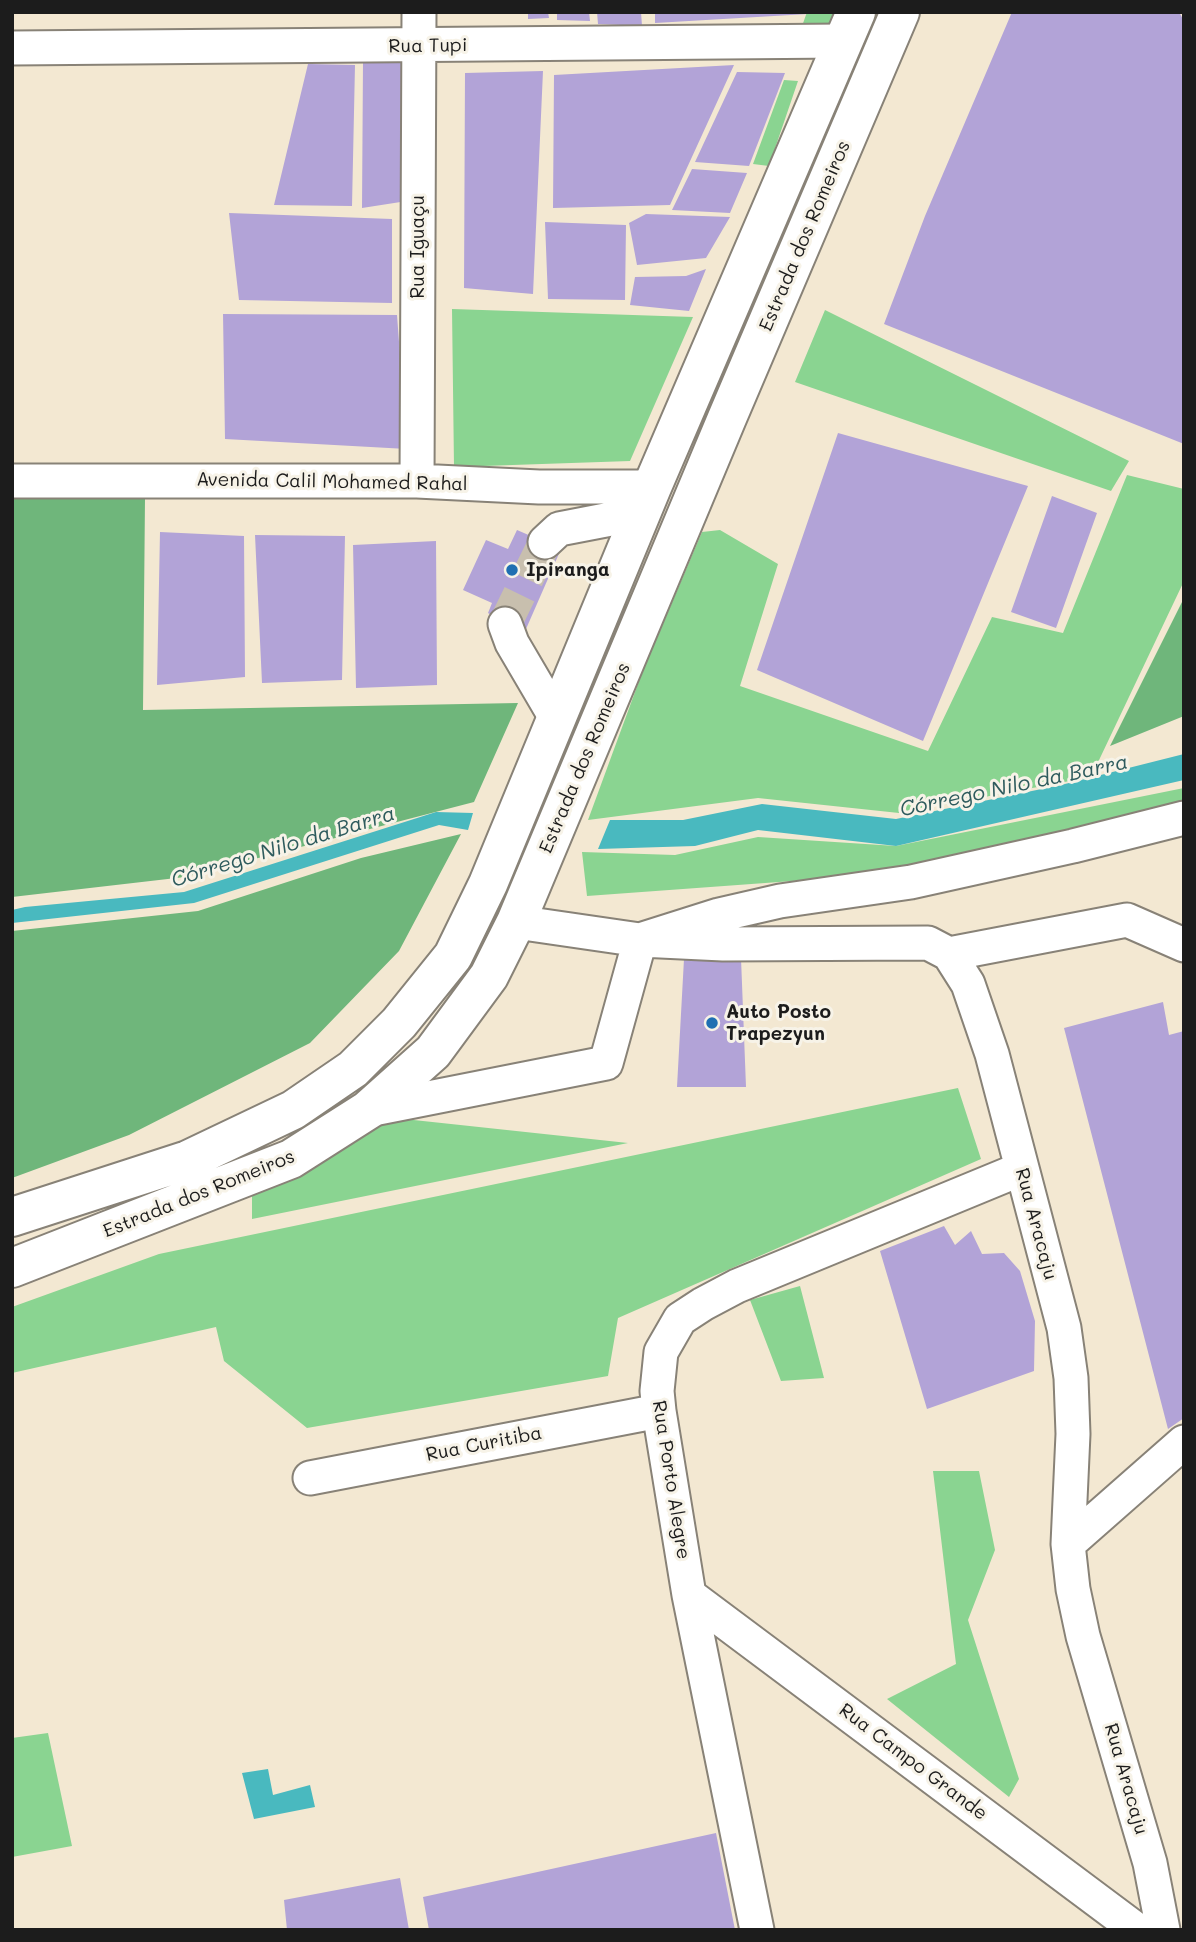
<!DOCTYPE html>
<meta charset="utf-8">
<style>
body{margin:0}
#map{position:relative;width:1196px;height:1942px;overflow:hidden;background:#f3e8d2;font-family:Mali,sans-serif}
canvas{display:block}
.frame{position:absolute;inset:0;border:14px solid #1c1c1c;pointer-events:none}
</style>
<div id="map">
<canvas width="1196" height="1942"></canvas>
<div class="frame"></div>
</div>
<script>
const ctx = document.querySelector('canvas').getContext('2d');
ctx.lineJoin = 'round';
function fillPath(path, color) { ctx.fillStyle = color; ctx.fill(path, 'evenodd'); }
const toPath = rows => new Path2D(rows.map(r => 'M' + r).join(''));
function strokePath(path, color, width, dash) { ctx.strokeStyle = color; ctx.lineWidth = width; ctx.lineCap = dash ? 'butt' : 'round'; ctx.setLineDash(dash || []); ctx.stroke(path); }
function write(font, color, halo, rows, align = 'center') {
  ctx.font = font + ' Mali,sans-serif'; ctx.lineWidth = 6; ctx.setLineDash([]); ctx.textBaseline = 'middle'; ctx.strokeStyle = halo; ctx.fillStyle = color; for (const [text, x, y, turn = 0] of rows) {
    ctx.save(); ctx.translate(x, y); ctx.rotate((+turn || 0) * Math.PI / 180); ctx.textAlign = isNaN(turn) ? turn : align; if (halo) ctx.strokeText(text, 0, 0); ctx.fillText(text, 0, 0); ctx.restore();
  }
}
fillPath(toPath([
 [807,12,837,12,831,27,801,29],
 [784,80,798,81,769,166,753,164],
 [452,309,693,317,630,461,454,467],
 [825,310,1129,461,1111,491,795,382],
 [1127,475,1184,489,1184,581,1091,777,899,813,758,798,588,820,642,673,702,532,720,530,778,564,740,686,928,751,992,617,1063,633],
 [1184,788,1184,810,916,872,587,896,582,852,675,855,758,837,896,846],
 [958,1088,981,1159,618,1318,608,1376,307,1428,224,1361,216,1327,12,1373,12,1307,159,1254],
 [395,1118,628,1143,252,1219,252,1187],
 [800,1286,824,1378,781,1381,750,1300],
 [933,1471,979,1471,995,1550,968,1620,1019,1779,1009,1797,887,1699,956,1664],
 [48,1733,72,1846,12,1857,12,1738]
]), '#8ad491');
fillPath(toPath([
 [12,498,145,498,143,710,518,703,474,802,185,877,12,897],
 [1184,598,1184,716,1110,746],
 [461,834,399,951,310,1043,129,1135,12,1178,12,931,198,911,361,858]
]), '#6fb67b');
fillPath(toPath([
 [1184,754,1184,780,896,846,758,830,695,846,598,849,610,820,683,820,762,804,896,819,1061,785],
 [436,812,473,813,468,830,439,825,194,903,12,923,12,910,25,907,184,892],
 [268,1769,273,1795,310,1785,315,1807,254,1819,242,1773]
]), '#49b9bf');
fillPath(toPath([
 [528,12,548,12,549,18,528,19],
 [557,12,589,12,590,21,557,20],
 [597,12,641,12,642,26,598,24],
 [655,12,808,12,808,14,655,23],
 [1012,12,1179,12,1184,21,1184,444,884,324,925,216],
 [408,60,407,201,362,208,363,62],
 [308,64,355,65,352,206,274,205],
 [734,65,670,205,553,208,554,75],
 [543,71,533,294,464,288,465,73],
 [737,72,785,73,749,166,695,162],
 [692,169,747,173,730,213,672,210],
 [229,213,392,219,392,303,239,300],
 [646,214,730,217,706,258,637,265,629,223],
 [545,222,626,225,625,300,548,299],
 [706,269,689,311,630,305,635,277,686,276],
 [223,314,397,315,407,449,225,439],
 [838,433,1028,486,923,741,757,670],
 [1052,496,1097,513,1056,628,1011,612],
 [517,530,561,549,526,629,505,624,488,613,492,603,463,590,486,540,508,549],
 [160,532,244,536,245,677,157,685],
 [255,535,345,536,342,680,262,683],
 [436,541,437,685,356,688,353,545],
 [741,958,746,1087,677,1087,684,959],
 [1163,1002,1169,1035,1184,1031,1184,1418,1168,1429,1064,1028],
 [944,1226,955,1245,971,1231,982,1254,1004,1253,1020,1271,1035,1321,1034,1371,927,1409,880,1251],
 [716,1833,735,1930,429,1930,423,1897],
 [400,1878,409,1930,287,1930,284,1900]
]), '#b2a3d7');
strokePath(toPath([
 [505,624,545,542]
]), '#c8bfae', 33, [33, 17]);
const minor = toPath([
 [12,48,843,41],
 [12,481,417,481,539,487,652,487],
 [417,481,419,12],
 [545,542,559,529,642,513],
 [505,624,512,643,556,718],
 [516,922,640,940,723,944,928,943,949,954,968,984,992,1054,1064,1328,1071,1378,1073,1434,1068,1544,1073,1589,1083,1636,1150,1863,1163,1930],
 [949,954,1127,920,1184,945],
 [368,1110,606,1063,640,940,719,915,780,901,911,882,1073,846,1184,818],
 [310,1478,659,1411],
 [1068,1544,1184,1442],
 [689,1595,1137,1930],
 [757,1930,689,1595,659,1411,657,1391,661,1352,680,1319,703,1304,737,1286,1021,1169]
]);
const major = toPath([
 [12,1217,188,1160,293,1110,353,1069,399,1023,453,956,488,884,652,487,856,12],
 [12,1268,291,1159,368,1110,433,1052,489,976,516,922,727,418,900,12]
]);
strokePath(minor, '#888277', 37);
strokePath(major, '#888277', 42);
strokePath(minor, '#fff', 33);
strokePath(major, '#fff', 38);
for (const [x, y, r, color] of [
 [512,570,7,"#1f6fb2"],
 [712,1023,7,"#1f6fb2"]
]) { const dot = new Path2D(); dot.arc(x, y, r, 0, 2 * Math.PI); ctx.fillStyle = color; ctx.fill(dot); strokePath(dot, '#f7f3e8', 2.5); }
write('19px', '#1c1c1c', '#f7f3e8', [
 ["Rua Tupi",428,46,-1],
 ["Estrada dos Romeiros",805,236,-67],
 ["Rua Iguaçu",418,247,-90],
 ["Avenida Calil Mohamed Rahal",332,482,1],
 ["Estrada dos Romeiros",585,758,-67],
 ["Estrada dos Romeiros",199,1194,-22],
 ["Rua Aracaju",1036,1224,75],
 ["Rua Curitiba",484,1444,-11],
 ["Rua Porto Alegre",671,1480,81],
 ["Rua Campo Grande",913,1762,37],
 ["Rua Aracaju",1126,1779,74]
]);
write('bold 19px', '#1c1c1c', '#f7f3e8', [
 ["Ipiranga",526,570],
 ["Auto Posto",726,1012],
 ["Trapezyun",726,1034]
], 'left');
write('italic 21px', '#2e5b5d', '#f7f3e8', [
 ["Córrego Nilo da Barra",1014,786,-12],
 ["Córrego Nilo da Barra",283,847,-17]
]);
</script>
